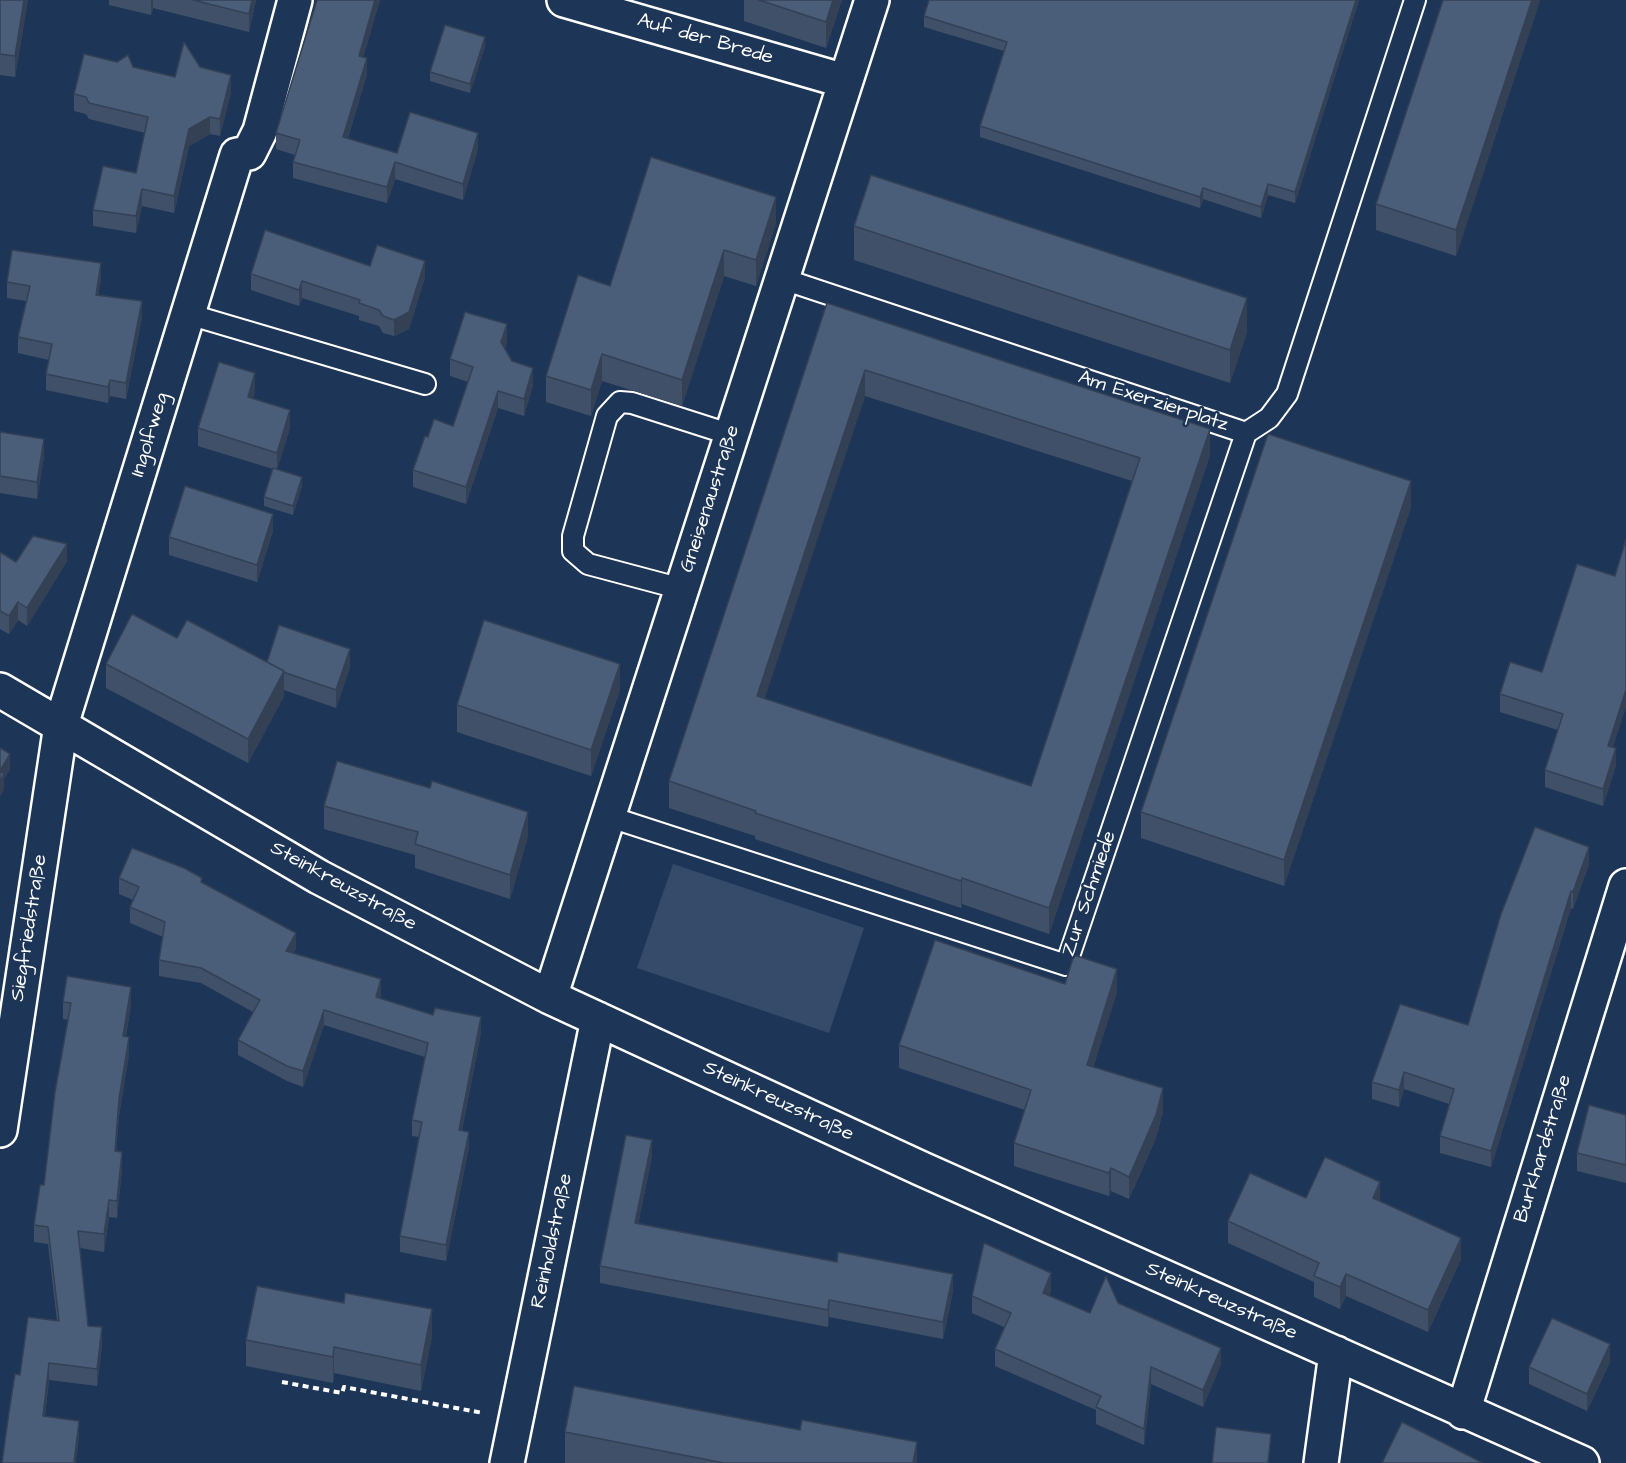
<!DOCTYPE html>
<meta charset="utf-8">
<style>
body{margin:0}
canvas{display:block;background:#1d3557}
</style>
<canvas width="1626" height="1463"></canvas>
<script>
const ctx = document.querySelector('canvas').getContext('2d');
ctx.lineJoin = 'round';
function fillPath(path, color) { ctx.fillStyle = color; ctx.fill(path, 'evenodd'); }
const toPath = rows => new Path2D(rows.map(r => 'M' + r).join(''));
function strokePath(path, color, width, dash) { ctx.strokeStyle = color; ctx.lineWidth = width; ctx.lineCap = dash ? 'butt' : 'round'; ctx.setLineDash(dash || []); ctx.stroke(path); }
function write(font, color, halo, rows, align = 'center') {
  ctx.font = font + ' "Architects Daughter",sans-serif'; ctx.lineWidth = 5; ctx.setLineDash([]); ctx.textBaseline = 'middle'; ctx.strokeStyle = halo; ctx.fillStyle = color; for (const [text, x, y, turn = 0] of rows) {
    ctx.save(); ctx.translate(x, y); ctx.rotate((+turn || 0) * Math.PI / 180); ctx.textAlign = isNaN(turn) ? turn : align; if (halo) ctx.strokeText(text, 0, 0); ctx.fillText(text, 0, 0); ctx.restore();
  }
}
fillPath(toPath([
 [673,864,864,928,829,1033,637,968]
]), '#364b69');
const service = toPath([
 [783,279,1246,433,1269,418,1287,394,1415,0],
 [188,314,425,384],
 [682,589,588,564,573,551,573,536,607,416,620,402,632,403,732,435],
 [607,816,1066,965,1246,433]
]);
const minor = toPath([
 [564,0,845,81],
 [0,690,319,877,550,997,922,1169,1582,1463],
 [550,997,872,0],
 [0,1130,61,725,237,155,249,153,260,131,295,0],
 [1463,1412,1626,886],
 [507,1463,598,1019],
 [1321,1463,1336,1353]
]);
strokePath(service, '#fff', 24);
strokePath(minor, '#fff', 38);
strokePath(toPath([
 [282,1382,342,1393,344,1387,483,1413]
]), '#fff', 4, [6, 4.5]);
strokePath(service, '#1d3557', 20);
strokePath(minor, '#1d3557', 33);
fillPath(toPath([
 [0,0,28,0,15,77,0,75],
 [109,0,256,0,249,32,153,8,151,15,109,5],
 [380,0,363,57,367,74,348,138,397,153,478,149,463,200,395,179,387,203,293,178,293,162,295,155,276,149,276,133],
 [744,0,842,0,826,48,744,21],
 [929,0,1359,0,1295,203,1268,195,1261,218,1203,199,1200,208,980,137,980,126,1004,51,924,27,924,16],
 [1540,0,1456,256,1376,230,1376,204],
 [485,46,470,93,430,81,430,72],
 [133,67,175,77,200,67,231,92,220,136,210,134,189,146,174,213,142,206,136,233,93,226,93,210,136,173,145,133,89,119,86,114,74,111,74,94],
 [776,223,756,286,724,276,682,406,602,381,591,416,546,402,546,376,610,286],
 [854,226,1247,332,1230,383,854,260],
 [370,266,425,277,409,329,394,336,383,333,379,326,359,320,359,316,302,298,299,306,251,290,251,274],
 [101,279,98,295,142,317,126,399,110,396,108,403,46,390,46,374,49,360,18,353,18,337,26,301,7,298,7,282],
 [827,303,1210,455,1049,934,962,904,961,908,755,839,755,836,669,808,669,781],
 [865,396,1132,481,1031,786,764,698],
 [507,341,505,348,512,361,533,385,524,416,498,408,466,504,413,487,413,470,428,437,453,426,468,382,450,376,450,359],
 [255,391,253,398,290,428,277,469,302,486,293,515,264,506,264,497,273,469,198,446,198,428],
 [0,432,44,456,37,499,0,493],
 [1411,507,1284,886,1141,838,1141,812],
 [273,531,257,582,169,555,169,537],
 [0,552,16,562,67,561,27,626,18,620,9,634,0,629],
 [267,662,350,667,336,708,284,690,284,696,248,763,106,688,106,664],
 [1510,662,1613,747,1616,765,1603,806,1545,787,1545,770,1558,730,1500,712,1500,694],
 [620,690,591,776,457,732,457,705],
 [324,806,528,836,510,899,415,868,415,855,324,829],
 [1589,864,1573,909,1571,908,1491,1167,1440,1153,1440,1136,1449,1104,1404,1089,1399,1107,1372,1099,1372,1082,1468,1025],
 [119,878,202,883,296,948,293,953,381,995,380,998,481,1033,462,1130,469,1147,446,1261,400,1252,400,1236,419,1137,412,1136,412,1120,425,1057,324,1025,303,1087,287,1081,238,1055,238,1040,253,1012,201,983,159,976,159,960,163,937,130,923,130,907,133,900,119,894],
 [1065,984,1117,992,1093,1067,1163,1111,1156,1138,1129,1199,1111,1191,1109,1196,1014,1166,1014,1143,1025,1110,899,1068,899,1045],
 [63,1002,131,1004,126,1037,129,1054,119,1116,116,1151,122,1169,117,1218,109,1217,104,1252,80,1248,88,1326,102,1344,97,1386,49,1380,45,1416,79,1438,2,1463,20,1375,57,1321,48,1244,34,1242,34,1225,44,1185,68,1020,63,1019],
 [1626,1115,1626,1183,1577,1171,1577,1153],
 [652,1157,638,1224,953,1291,943,1339,829,1317,828,1327,600,1283,600,1266],
 [1306,1198,1380,1202,1461,1259,1428,1332,1346,1296,1340,1309,1314,1297,1314,1282,1228,1243,1228,1221],
 [1051,1290,1049,1295,1090,1313,1118,1303,1221,1364,1203,1407,1151,1384,1144,1445,1096,1424,1096,1410,995,1366,995,1349,1004,1327,972,1313,972,1296],
 [344,1303,432,1336,421,1391,334,1373,333,1383,246,1366,246,1340],
 [1610,1362,1587,1411,1529,1384,1529,1367],
 [800,1430,917,1463,565,1463,565,1432]
]), '#405068');
fillPath(toPath([
 [24,0,28,0,15,77,15,56],
 [151,0,153,0,153,8,151,15],
 [252,0,256,0,249,32,249,14],
 [375,0,380,0,359,72,359,56],
 [833,0,842,0,826,48,826,22],
 [1356,0,1359,0,1295,203,1295,192],
 [1532,0,1540,0,1456,256,1456,230],
 [485,37,485,46,470,93,470,84],
 [367,58,367,74,343,153,343,137],
 [231,75,231,92,220,136,220,119],
 [210,117,210,134,189,146,174,213,174,196,189,129],
 [478,133,478,149,463,200,463,184],
 [395,162,395,179,387,203,387,187],
 [1268,184,1268,195,1261,218,1261,207],
 [1203,188,1203,199,1200,208,1200,197],
 [142,189,142,206,136,233,136,216],
 [776,197,776,223,756,286,756,260],
 [724,250,724,276,682,406,682,380],
 [425,261,425,277,409,329,394,336,394,320],
 [101,263,101,279,96,311,96,295],
 [302,281,302,298,299,306,299,290],
 [1247,298,1247,332,1230,383,1230,350],
 [142,301,142,317,126,399,126,383],
 [507,324,507,341,501,359,501,342],
 [602,354,602,381,591,416,591,390],
 [533,368,533,385,524,416,524,399],
 [865,370,865,396,757,722,757,696],
 [255,373,255,391,248,414,248,397],
 [110,380,110,396,108,403,108,387],
 [498,391,498,408,466,504,466,487],
 [290,410,290,428,277,470,277,453],
 [1210,429,1210,455,1049,934,1049,908],
 [44,439,44,456,37,499,37,482],
 [302,477,302,486,293,515,293,506],
 [1411,481,1411,507,1284,886,1284,860],
 [273,514,273,531,257,582,257,565],
 [67,544,67,561,27,626,27,608],
 [18,602,18,620,9,634,9,616],
 [350,649,350,667,336,708,336,690],
 [620,664,620,690,591,776,591,750],
 [284,671,284,696,248,763,248,739],
 [1626,690,1626,707,1608,763,1608,746],
 [1616,748,1616,765,1603,806,1603,789],
 [10,754,10,770,4,779,4,790,0,797,0,771],
 [528,812,528,836,510,899,510,875],
 [1589,847,1589,864,1573,909,1573,892],
 [962,878,962,904,961,908,961,881],
 [1571,891,1571,908,1491,1167,1491,1151],
 [296,933,296,948,286,967,286,951],
 [1117,969,1117,992,1087,1088,1087,1065],
 [381,979,381,995,376,1012,376,997],
 [131,987,131,1004,123,1053,123,1036],
 [324,1010,324,1025,303,1087,303,1071],
 [481,1017,481,1033,459,1145,459,1130],
 [129,1037,129,1054,119,1116,115,1168,115,1151,119,1099],
 [1404,1072,1404,1089,1399,1107,1399,1090],
 [1163,1088,1163,1111,1156,1138,1129,1199,1129,1177],
 [469,1132,469,1147,446,1261,446,1245],
 [652,1140,652,1157,635,1240,635,1223],
 [122,1152,122,1169,117,1218,117,1201],
 [1111,1168,1111,1191,1109,1196,1109,1173],
 [1380,1182,1380,1204,1373,1198],
 [109,1200,109,1217,104,1252,104,1234],
 [1461,1238,1461,1259,1428,1332,1428,1310],
 [1051,1273,1051,1290,1043,1309,1043,1293],
 [953,1274,953,1291,943,1339,943,1322],
 [1346,1274,1346,1296,1340,1309,1340,1287],
 [829,1300,829,1317,828,1327,828,1310],
 [432,1309,432,1336,421,1391,421,1365],
 [102,1327,102,1344,97,1386,97,1369],
 [1610,1344,1610,1362,1587,1411,1587,1394],
 [334,1347,334,1373,333,1383,333,1357],
 [1221,1348,1221,1364,1203,1407,1203,1390],
 [49,1363,49,1380,43,1433,43,1416],
 [1151,1367,1151,1384,1144,1445,1144,1429],
 [79,1421,79,1438,76,1463,74,1463],
 [1271,1434,1269,1463,1268,1463],
 [917,1442,917,1463,913,1463]
]), '#344155');
const building = toPath([
 [0,0,24,0,15,56,0,54,0,0],
 [193,0,252,0,249,14,193,0],
 [317,0,375,0,359,56,367,58,343,137,397,153,410,112,478,133,463,184,395,162,387,187,293,162,300,140,276,133,317,0],
 [759,0,833,0,826,22,759,0],
 [929,0,1356,0,1295,192,1268,184,1261,207,1203,188,1200,197,980,126,1007,42,924,16,929,0],
 [1443,0,1532,0,1456,230,1376,204,1443,0],
 [445,25,485,37,470,84,430,72,445,25],
 [184,42,200,67,231,75,220,119,210,117,189,129,174,196,142,189,136,216,93,210,103,166,136,173,148,117,89,103,86,97,74,94,84,54,117,62,128,55,133,67,175,77,184,42],
 [651,157,776,197,756,260,724,250,682,380,602,354,591,390,546,376,578,275,610,286,651,157],
 [871,175,1247,298,1230,350,854,226,871,175],
 [265,230,370,266,377,245,425,261,409,312,394,320,383,316,379,310,359,303,360,300,302,281,299,290,251,274,265,230],
 [12,250,101,263,96,295,142,301,126,383,110,380,108,387,46,374,52,344,18,337,30,286,7,282,12,250],
 [827,303,1210,429,1049,908,962,878,961,881,755,813,756,811,669,781,827,303],
 [865,370,1140,458,1031,786,757,696,865,370],
 [465,312,507,324,501,342,512,361,533,368,524,399,498,391,466,487,413,470,425,436,428,437,434,419,453,426,473,367,450,359,465,312],
 [219,362,255,373,248,397,290,410,277,453,198,428,219,362],
 [0,432,44,439,37,482,0,476,0,432],
 [1268,434,1411,481,1284,860,1141,812,1268,434],
 [273,468,302,477,293,506,264,497,273,468],
 [185,486,273,514,257,565,169,537,185,486],
 [33,536,67,544,27,608,18,602,9,616,0,611,0,552,16,562,33,536],
 [1626,539,1626,690,1608,746,1616,748,1603,789,1545,770,1563,714,1500,694,1510,662,1542,672,1577,564,1615,576,1626,539],
 [132,614,177,638,187,620,284,671,248,739,106,664,132,614],
 [484,620,620,664,591,750,457,705,484,620],
 [279,625,350,649,336,690,283,672,284,671,267,662,279,625],
 [0,748,10,754,0,771,0,748],
 [337,761,430,788,432,781,528,812,510,875,415,844,418,832,324,806,337,761],
 [0,771,4,774,0,781,0,771],
 [1535,827,1589,847,1573,892,1571,891,1491,1151,1440,1136,1454,1089,1404,1072,1399,1090,1372,1082,1400,1004,1468,1025,1501,914,1535,827],
 [132,848,184,868,202,878,201,882,296,933,286,951,381,979,376,997,433,1015,435,1008,481,1017,459,1130,469,1132,446,1245,400,1236,422,1122,412,1120,428,1043,324,1010,303,1071,287,1066,238,1040,260,1000,201,968,159,960,165,922,130,907,139,887,119,878,132,848],
 [935,940,1065,984,1074,955,1117,969,1087,1065,1163,1088,1156,1115,1129,1177,1111,1168,1109,1173,1014,1143,1031,1090,899,1045,935,940],
 [67,976,131,987,123,1036,129,1037,119,1099,115,1151,122,1152,117,1201,109,1200,104,1234,78,1231,88,1326,102,1327,97,1369,49,1363,43,1416,79,1421,74,1463,2,1463,9,1412,15,1374,20,1375,28,1317,59,1321,48,1227,34,1225,40,1185,44,1185,55,1092,71,1003,63,1002,67,976],
 [1589,1105,1626,1115,1626,1165,1577,1153,1589,1105],
 [626,1135,652,1140,635,1223,837,1262,838,1252,953,1274,943,1322,829,1300,828,1310,600,1266,626,1135],
 [1325,1157,1380,1182,1373,1198,1461,1238,1428,1310,1346,1274,1340,1287,1314,1276,1319,1263,1228,1221,1250,1173,1306,1198,1325,1157],
 [984,1243,1051,1273,1043,1293,1090,1313,1106,1276,1118,1303,1221,1348,1203,1390,1151,1367,1144,1429,1096,1407,1101,1396,995,1349,1011,1313,972,1296,984,1243],
 [257,1286,344,1303,345,1293,432,1309,421,1365,334,1347,333,1357,246,1340,257,1286],
 [1552,1318,1610,1344,1587,1394,1529,1367,1552,1318],
 [574,1386,800,1430,802,1420,917,1442,913,1463,724,1463,565,1432,574,1386],
 [1402,1422,1483,1463,1382,1463,1402,1422],
 [1216,1427,1271,1434,1268,1463,1212,1463,1216,1427]
]);
fillPath(building, '#4a5d79');
strokePath(building, '#344155', 1.5);
write('20px', '#fff', '#1d3557', [
 ["Auf der Brede",705,40,16],
 ["Am Exerzierplatz",1153,402,18],
 ["Ingolfweg",151,435,-73],
 ["Gneisenaustraße",711,499,-72],
 ["Steinkreuzstraße",343,887,29],
 ["Zur Schmiede",1090,894,-71],
 ["Siegfriedstraße",30,928,-81],
 ["Steinkreuzstraße",778,1102,25],
 ["Burkhardstraße",1544,1149,-73],
 ["Reinholdstraße",553,1241,-78],
 ["Steinkreuzstraße",1221,1302,24]
]);
</script>
